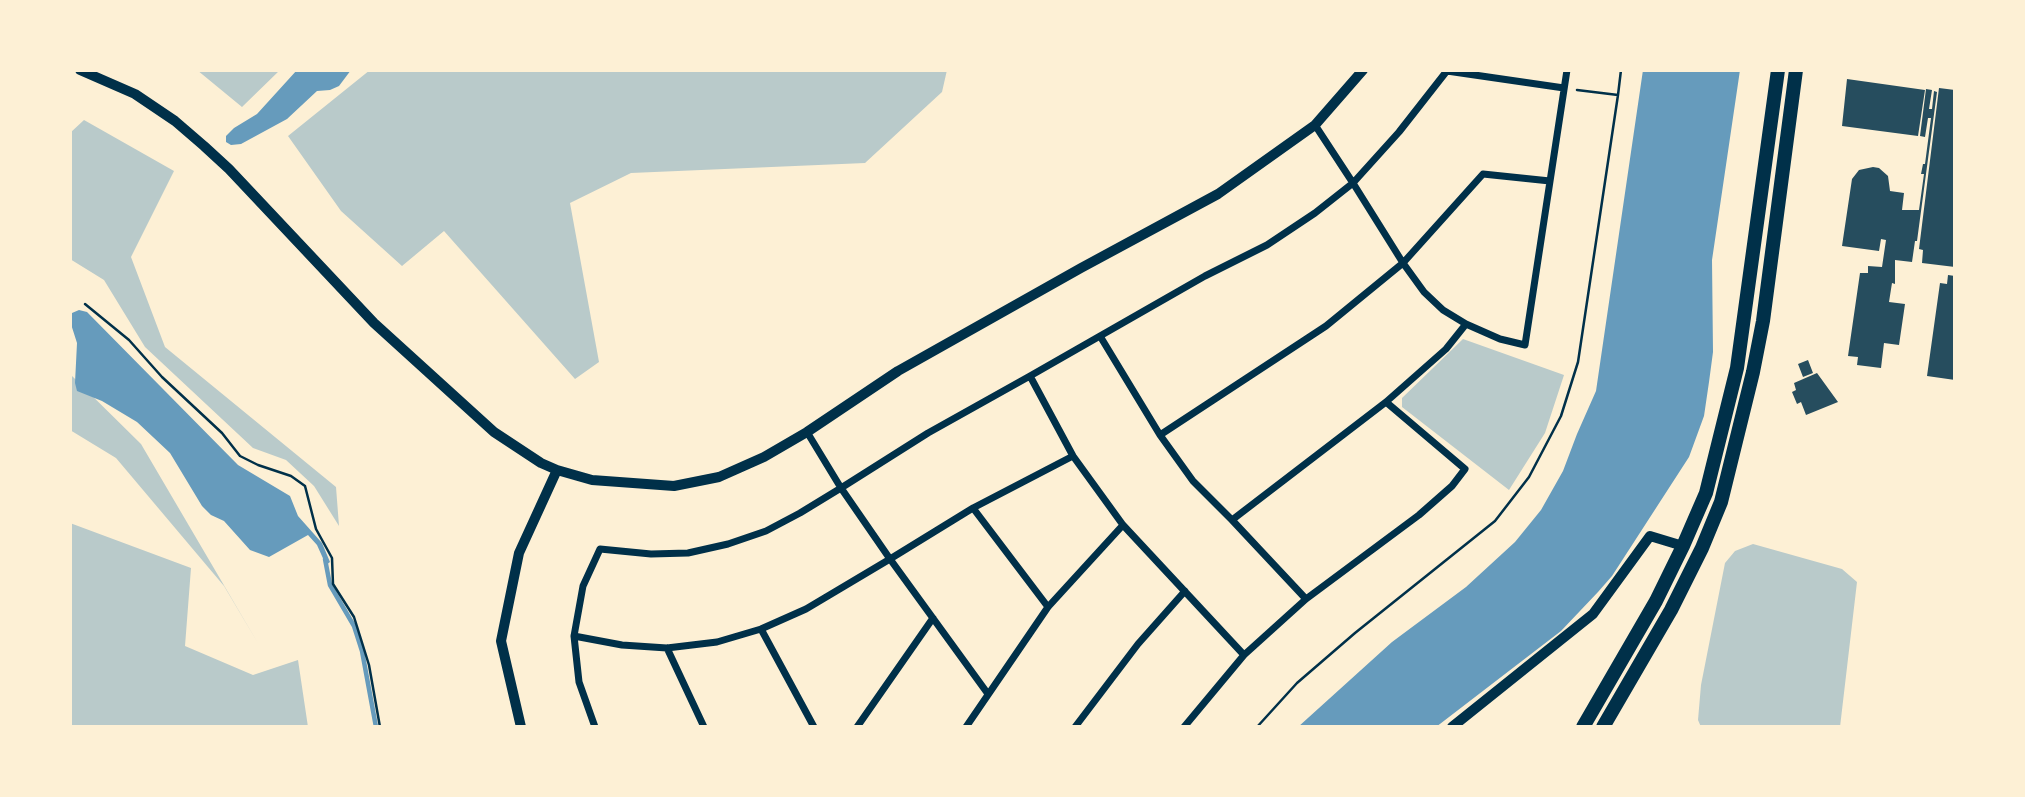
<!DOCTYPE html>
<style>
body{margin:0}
#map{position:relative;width:2025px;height:797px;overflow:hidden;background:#fdf0d5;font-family:"Golos Text",sans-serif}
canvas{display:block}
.frame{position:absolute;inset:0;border:72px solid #fdf0d5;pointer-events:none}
</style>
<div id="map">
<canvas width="2025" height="797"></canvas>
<div class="frame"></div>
</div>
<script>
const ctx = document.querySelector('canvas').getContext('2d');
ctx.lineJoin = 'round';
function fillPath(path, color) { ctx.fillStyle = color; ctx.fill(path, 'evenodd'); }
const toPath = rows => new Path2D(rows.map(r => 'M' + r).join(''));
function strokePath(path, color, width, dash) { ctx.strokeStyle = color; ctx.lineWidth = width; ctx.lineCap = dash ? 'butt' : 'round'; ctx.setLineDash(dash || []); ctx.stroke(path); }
fillPath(toPath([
 [197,70,280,70,242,107],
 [370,70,947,70,942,92,865,163,631,173,570,203,599,362,575,379,444,231,402,266,341,211,288,136],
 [84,120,174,171,131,257,165,347,336,487,339,526,314,486,286,460,253,448,145,347,104,280,70,259,70,133],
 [1463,339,1564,375,1545,433,1509,490,1402,407,1402,398],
 [70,374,141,444,259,645,224,586,116,458,70,430],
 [70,523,191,568,185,646,253,675,298,660,308,727,70,727],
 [1753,544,1842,569,1857,582,1840,727,1701,727,1698,720,1701,685,1725,563,1735,551]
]), '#b9caca');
fillPath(toPath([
 [297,70,351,70,339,86,330,90,317,91,287,119,241,144,231,145,226,142,226,136,234,128,257,114],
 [1643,70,1740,70,1712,260,1713,352,1709,382,1704,416,1689,457,1612,576,1598,592,1561,631,1436,727,1298,727,1392,642,1466,587,1515,542,1541,510,1563,471,1577,434,1596,391],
 [79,310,87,312,238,465,290,496,298,516,322,543,330,562,326,565,317,545,308,535,269,557,250,550,224,521,211,515,202,506,170,453,137,422,102,401,77,391,75,383,77,343,70,321,72,313]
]), '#669bbc');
strokePath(toPath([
 [325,559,330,585,354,626,362,651,376,727]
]), '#669bbc', 4.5);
fillPath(toPath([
 [1847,79,1925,90,1918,136,1842,126],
 [1939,88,1955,90,1955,267,1922,263,1923,250,1919,249],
 [1926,89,1932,90,1929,109,1932,109,1934,91,1937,92,1917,241,1915,241,1912,262,1895,260,1895,284,1892,283,1889,302,1905,304,1899,345,1884,343,1881,368,1857,365,1858,357,1848,356,1860,273,1868,273,1868,266,1882,267,1886,240,1881,239,1879,251,1842,246,1852,179,1859,170,1873,167,1879,168,1888,176,1890,191,1904,193,1902,210,1919,210,1924,174,1921,174,1923,164,1925,164,1931,118,1928,118,1925,137,1920,136],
 [1948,275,1955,276,1955,380,1927,376,1940,283,1947,284],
 [1808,360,1813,373,1803,377,1798,364],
 [1817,373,1838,402,1806,415,1801,402,1797,404,1792,392,1796,390,1794,383]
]), '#264d5e');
strokePath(toPath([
 [1577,90,1618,95,1621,70],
 [85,304,129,340,162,377,222,433,240,456,258,465,291,476,305,486,316,529,332,558,333,584,354,617,369,665,380,727],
 [1257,727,1297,683,1355,633,1495,521,1529,477,1561,416,1578,362,1618,95]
]), '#003049', 2.5);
strokePath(toPath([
 [1447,71,1564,88],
 [1466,324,1443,310,1424,292,1403,263,1483,174,1550,181],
 [1100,336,1030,376,1073,456,1123,525,1244,655],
 [1386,402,1232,520,1193,481,1160,435,1326,326,1403,263,1353,183,1399,132,1446,72],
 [807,432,841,488,800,513,766,531,728,544,688,553,651,554,600,549,583,586,574,636,622,645,667,648,717,642,761,629,806,609,890,559,841,488,928,433,1030,376],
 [1160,435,1100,336,1205,276,1267,245,1315,213,1353,183,1315,125],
 [973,508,890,559,988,694],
 [1232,520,1306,599],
 [1048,607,973,508,1073,456],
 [761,629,814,727],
 [574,636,579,682,595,727],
 [667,648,704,727],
 [857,727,933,618],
 [966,727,1048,607,1123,525],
 [1075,727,1138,644,1185,591],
 [1184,727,1244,655,1306,599,1419,515,1452,486,1465,469,1386,402,1446,349,1466,324,1500,339,1525,345,1567,70]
]), '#003049', 7);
strokePath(toPath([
 [80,70,135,94,175,121,204,146,229,169,374,323,494,432,541,463,557,470,592,480,674,486,719,477,764,457,807,432,898,371,1081,268,1218,194,1315,125,1363,70],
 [521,727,501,641,519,553,557,470],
 [1452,727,1593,614,1650,536,1683,546]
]), '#003049', 10);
strokePath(toPath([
 [1583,727,1656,601,1683,546,1706,493,1737,368,1778,70],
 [1603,727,1671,610,1702,548,1721,502,1753,372,1763,321,1796,70]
]), '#003049', 14);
</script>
